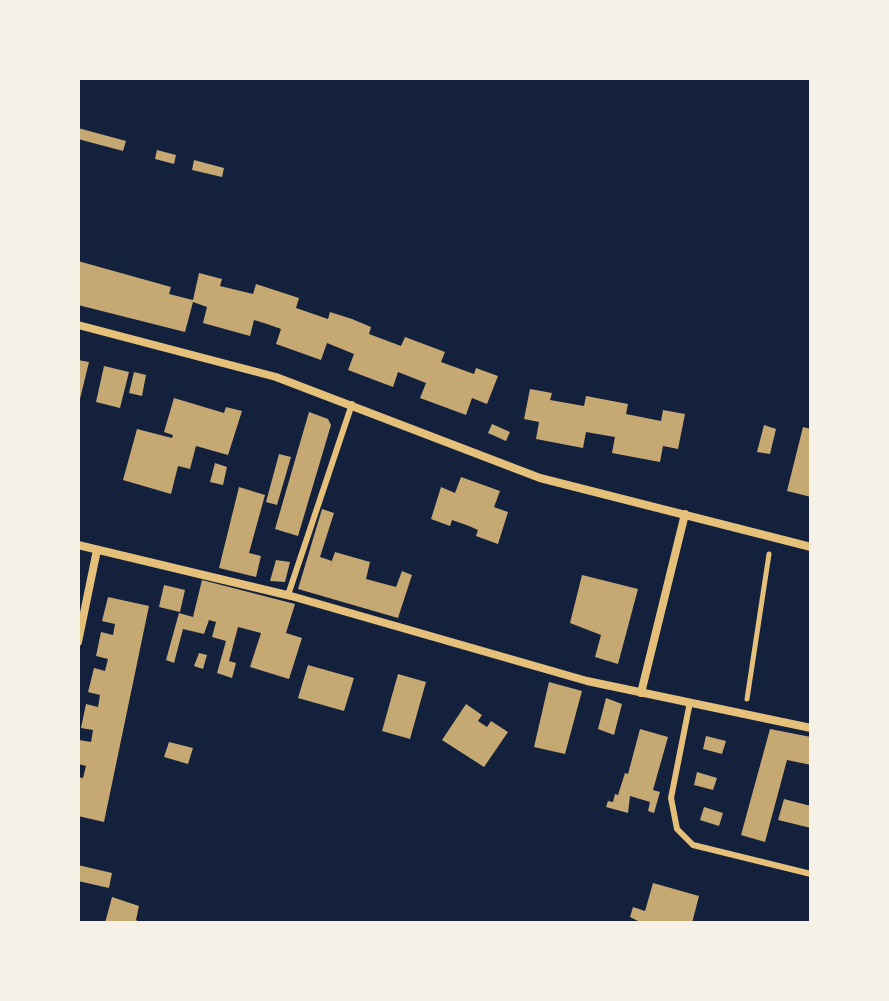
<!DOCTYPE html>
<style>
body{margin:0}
#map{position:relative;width:889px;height:1001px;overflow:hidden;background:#14213d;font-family:Lora,serif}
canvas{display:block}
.frame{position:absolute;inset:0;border:80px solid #f6f1e7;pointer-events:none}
</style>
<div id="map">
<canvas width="889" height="1001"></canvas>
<div class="frame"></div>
</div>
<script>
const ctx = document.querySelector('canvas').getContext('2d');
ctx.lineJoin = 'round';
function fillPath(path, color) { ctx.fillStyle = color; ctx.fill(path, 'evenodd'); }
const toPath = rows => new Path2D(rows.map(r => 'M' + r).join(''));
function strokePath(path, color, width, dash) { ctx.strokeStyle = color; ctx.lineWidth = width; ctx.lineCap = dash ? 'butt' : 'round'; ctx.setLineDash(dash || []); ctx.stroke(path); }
fillPath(toPath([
 [78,128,126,141,123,151,78,139],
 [157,150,176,155,174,164,155,159],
 [194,160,224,168,222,177,192,170],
 [78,261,171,287,169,294,193,300,199,273,222,279,220,286,253,294,256,284,299,298,296,308,328,319,330,312,352,319,371,327,369,334,401,346,405,337,445,352,441,362,474,374,476,368,498,376,487,404,472,398,466,415,420,398,426,383,398,372,393,387,348,370,354,354,327,343,321,360,276,344,281,329,267,324,254,320,250,336,203,323,207,307,193,302,185,332,78,305],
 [78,360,89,362,79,403,78,402],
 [104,366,129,372,120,408,96,402],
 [134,372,146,375,142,396,129,393],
 [530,389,552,393,550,400,584,406,586,396,628,404,626,414,661,421,663,410,685,414,678,449,663,446,660,462,612,453,615,437,586,432,583,448,536,439,539,422,524,419],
 [174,398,224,413,226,407,242,411,228,455,196,446,190,469,178,466,171,494,123,480,137,429,172,438,173,435,164,432],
 [309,412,328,419,331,425,298,536,275,529],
 [492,424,510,432,506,441,488,433],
 [764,425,776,429,770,454,757,452],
 [803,427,811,429,811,497,787,491],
 [279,454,291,457,277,505,266,502],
 [215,463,227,467,223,485,210,482],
 [461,477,500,491,494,507,508,512,498,544,476,536,478,530,469,526,452,520,450,526,431,519,441,487,455,493],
 [239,487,265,495,249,553,261,556,256,577,219,568],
 [322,509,334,513,320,557,332,561,329,569,335,552,370,562,366,579,396,587,402,571,412,575,398,618,298,589],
 [276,560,290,562,285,582,270,581],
 [582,575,638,589,618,664,595,657,601,635,570,623],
 [202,580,295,604,286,633,302,638,289,679,250,667,261,633,238,627,229,661,236,663,232,678,217,673,226,641,212,637,216,622,209,620,204,634,183,629,174,663,166,660,179,613,193,617],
 [164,585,185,590,180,612,159,607],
 [108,597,149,606,104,822,78,816,78,777,83,778,86,766,78,764,78,744,79,740,91,742,93,730,81,728,86,704,98,707,100,695,88,692,94,668,105,671,108,659,96,656,101,632,113,635,115,624,102,621],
 [199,653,207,655,203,669,194,666],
 [308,665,354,678,344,711,298,698],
 [398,674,426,682,410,739,382,731],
 [549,682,582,691,565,754,534,747],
 [606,698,622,704,614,735,598,729],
 [466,704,482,715,478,721,487,727,491,721,508,732,484,767,442,740],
 [640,729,668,737,653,790,660,792,654,813,648,811,650,802,630,796,628,813,606,807,608,801,613,802,615,794,618,795,625,773,628,774],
 [770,729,811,737,811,765,787,760,765,842,741,835],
 [706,736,726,741,722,754,703,749],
 [169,742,193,748,188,764,164,757],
 [697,772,717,778,713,790,694,785],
 [784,799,811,806,811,828,778,820],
 [704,807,723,813,719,826,700,820],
 [78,865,112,873,109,888,78,881],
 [653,883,699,896,692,923,642,923,630,917,633,907,645,911],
 [112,897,139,906,136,920,141,923,105,923]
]), '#c6a872');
strokePath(toPath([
 [747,699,769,554]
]), '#e5c07b', 5);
strokePath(toPath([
 [288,595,352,404],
 [690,702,671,798,677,829,693,845,811,874]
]), '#e5c07b', 6);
strokePath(toPath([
 [78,325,276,377,540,478,811,547],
 [78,545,291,596,587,681,811,728],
 [78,642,97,550],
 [641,693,685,514]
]), '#e5c07b', 8);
</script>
